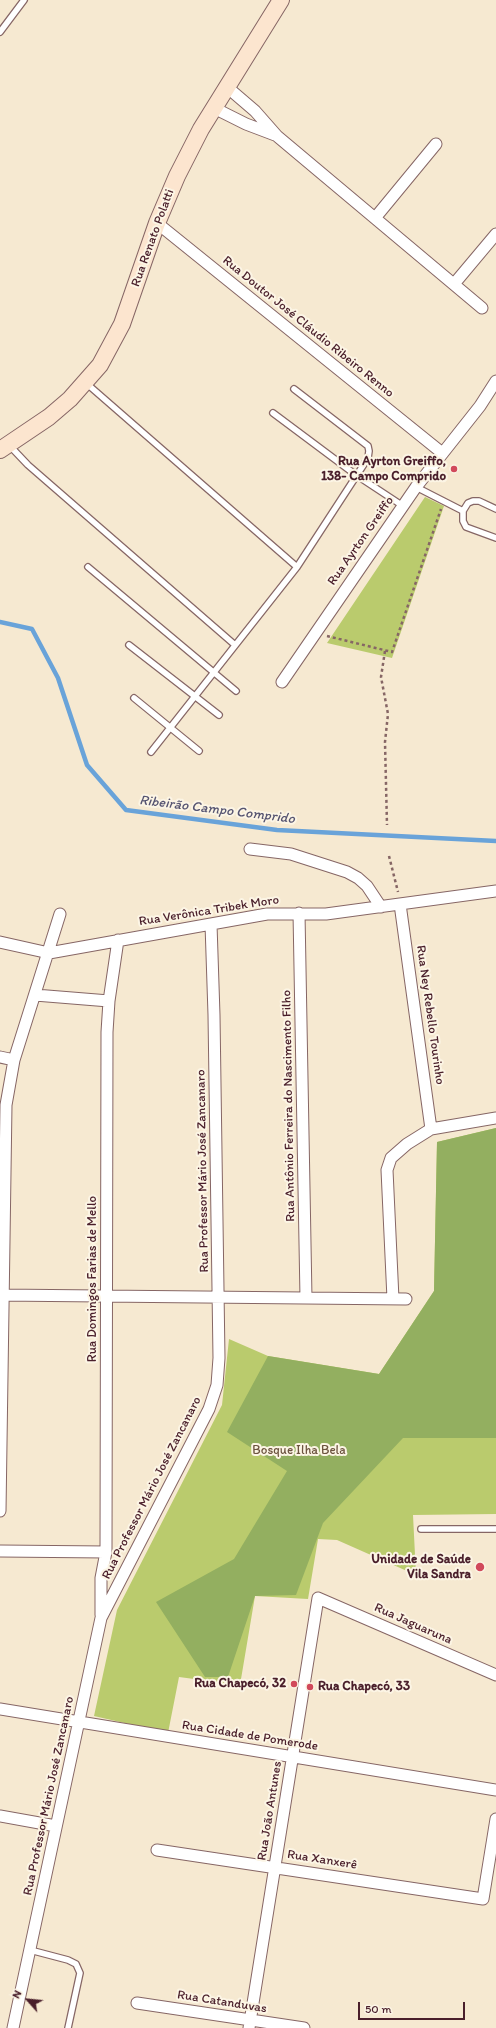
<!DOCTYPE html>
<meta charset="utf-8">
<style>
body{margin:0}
#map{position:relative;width:496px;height:2028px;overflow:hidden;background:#f6e9d1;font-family:Itim,sans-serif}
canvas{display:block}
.north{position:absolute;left:8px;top:1980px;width:40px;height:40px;-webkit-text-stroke:3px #fcf5e5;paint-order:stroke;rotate:297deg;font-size:11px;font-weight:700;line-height:16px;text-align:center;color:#4a1f2b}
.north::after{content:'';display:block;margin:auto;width:14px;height:18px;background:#4a1f2b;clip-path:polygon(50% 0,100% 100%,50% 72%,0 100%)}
.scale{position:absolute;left:358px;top:2002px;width:107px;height:18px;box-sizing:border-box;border:2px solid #4a1f2b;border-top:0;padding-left:5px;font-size:12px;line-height:14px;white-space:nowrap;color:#4a1f2b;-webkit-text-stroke:3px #fcf5e5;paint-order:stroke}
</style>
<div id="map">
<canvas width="496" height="2028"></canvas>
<div class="north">N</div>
<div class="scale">50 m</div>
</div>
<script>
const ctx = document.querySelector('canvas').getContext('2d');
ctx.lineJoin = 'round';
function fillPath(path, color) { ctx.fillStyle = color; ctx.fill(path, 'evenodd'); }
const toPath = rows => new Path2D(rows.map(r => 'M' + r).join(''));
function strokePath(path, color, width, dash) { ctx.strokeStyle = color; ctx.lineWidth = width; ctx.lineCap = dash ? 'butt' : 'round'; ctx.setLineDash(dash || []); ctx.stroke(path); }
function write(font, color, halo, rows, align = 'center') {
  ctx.font = font + ' Itim,sans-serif'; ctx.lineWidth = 4; ctx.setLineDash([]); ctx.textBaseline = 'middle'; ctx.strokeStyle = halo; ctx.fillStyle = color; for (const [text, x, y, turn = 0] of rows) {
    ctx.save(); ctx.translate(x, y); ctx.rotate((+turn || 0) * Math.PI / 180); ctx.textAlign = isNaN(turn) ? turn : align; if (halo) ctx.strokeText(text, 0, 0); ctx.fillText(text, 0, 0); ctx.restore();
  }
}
fillPath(toPath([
 [425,497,444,506,392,658,327,643],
 [496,1128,496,1514,413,1515,416,1575,337,1540,318,1539,308,1599,255,1596,240,1685,179,1677,168,1733,94,1716,117,1610,222,1405,229,1339,268,1356,379,1374,434,1291,437,1142]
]), '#bacb6d');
fillPath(toPath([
 [496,1128,496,1438,403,1438,323,1523,296,1595,255,1596,228,1677,205,1677,156,1602,234,1559,287,1471,227,1432,268,1356,379,1374,434,1291,437,1142]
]), '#93af60');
strokePath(toPath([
 [0,622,32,629,58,678,87,765,126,810,277,830,496,841]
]), '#69a3d9', 4.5);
const service = toPath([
 [0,32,24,0],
 [86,383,297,567],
 [273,413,356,475,403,506],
 [9,445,28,465,235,645],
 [416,487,463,511],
 [496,509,479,501,473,501,468,503,463,511,463,521,466,527,496,538],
 [88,567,236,691],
 [129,645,219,715],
 [134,698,199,751],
 [151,752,297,567,368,458,369,451,368,446,294,389],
 [421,1529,496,1529],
 [30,1950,68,1960,76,1964,80,1973,68,2028]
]);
const minor = toPath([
 [227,87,255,111,277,136,482,308],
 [214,108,246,124,275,135],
 [375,218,436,144],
 [157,223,441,452],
 [454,284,496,234],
 [282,682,416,487,480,406,496,381],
 [250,849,291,854,347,872,358,878,367,886,381,907],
 [400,904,431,1129],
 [299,913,306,1298],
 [0,942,49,953,267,914,326,914,496,891],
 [35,995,109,1001],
 [0,1057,14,1060],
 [0,1295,406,1299],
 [393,1299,387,1170,391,1158,407,1144,431,1129,496,1118],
 [0,1511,6,1105,14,1060,60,914],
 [0,1551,106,1552],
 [101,1615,101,1578,106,1552,107,1032,109,1001,118,940],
 [0,1709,496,1790],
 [0,1816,56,1826],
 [157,1850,483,1899,496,1819],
 [137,2003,304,2028],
 [13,2028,101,1618,209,1409,217,1385,219,1358,214,1015,211,924],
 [249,2028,318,1598,496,1675]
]);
const secondary = toPath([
 [0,450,49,417,70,399,100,365,122,324,157,223,177,176,201,129,281,0]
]);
strokePath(service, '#866665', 8);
strokePath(minor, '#866665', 13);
strokePath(secondary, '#866665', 18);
strokePath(toPath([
 [327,636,392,652,441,509],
 [385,651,381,677,388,714,385,742,387,825],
 [389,856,398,892]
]), '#866665', 2.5, [3, 3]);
strokePath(service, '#fff', 5.5);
strokePath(minor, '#fff', 11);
strokePath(secondary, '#fce5cf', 16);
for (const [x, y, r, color] of [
 [454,469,4,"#d1495b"],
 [480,1567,5,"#d1495b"],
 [294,1684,4,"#d1495b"],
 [310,1687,4,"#d1495b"]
]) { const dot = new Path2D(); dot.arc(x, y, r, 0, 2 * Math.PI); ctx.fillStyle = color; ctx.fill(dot); strokePath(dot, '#fcf5e5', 1.5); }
write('13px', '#4a1f2b', '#fcf5e5', [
 ["Rua Renato Polatti",153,238,-70],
 ["Rua Doutor José Cláudio Ribeiro Renno",308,327,39],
 ["Rua Ayrton Greiffo",361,541,-55],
 ["Rua Verônica Tribek Moro",209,911,-9],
 ["Rua Ney Rebello Tourinho",430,1015,82],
 ["Rua Antônio Ferreira do Nascimento Filho",289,1106,-91],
 ["Rua Professor Mário José Zancanaro",203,1171,-91],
 ["Rua Domingos Farias de Mello",93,1279,-90],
 ["Rua Professor Mário José Zancanaro",152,1488,-63],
 ["Rua Jaguaruna",413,1624,24],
 ["Rua Cidade de Pomerode",250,1736,9],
 ["Rua Professor Mário José Zancanaro",49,1796,-78],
 ["Rua João Antunes",270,1811,-81],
 ["Rua Xanxerê",322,1860,9],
 ["Rua Catanduvas",222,2002,9]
]);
write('bold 13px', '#4a1f2b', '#fcf5e5', [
 ["Rua Ayrton Greiffo,",446,462],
 ["138- Campo Comprido",446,477],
 ["Unidade de Saúde",471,1560],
 ["Vila Sandra",471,1575],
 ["Rua Chapecó, 32",286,1684],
 ["Rua Chapecó, 33",318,1687,"left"]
], 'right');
write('13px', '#6c533f', '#fcf5e5', [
 ["Bosque Ilha Bela",299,1451]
]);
write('italic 14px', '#565471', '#fcf5e5', [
 ["Ribeirão Campo Comprido",217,810,7]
]);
</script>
